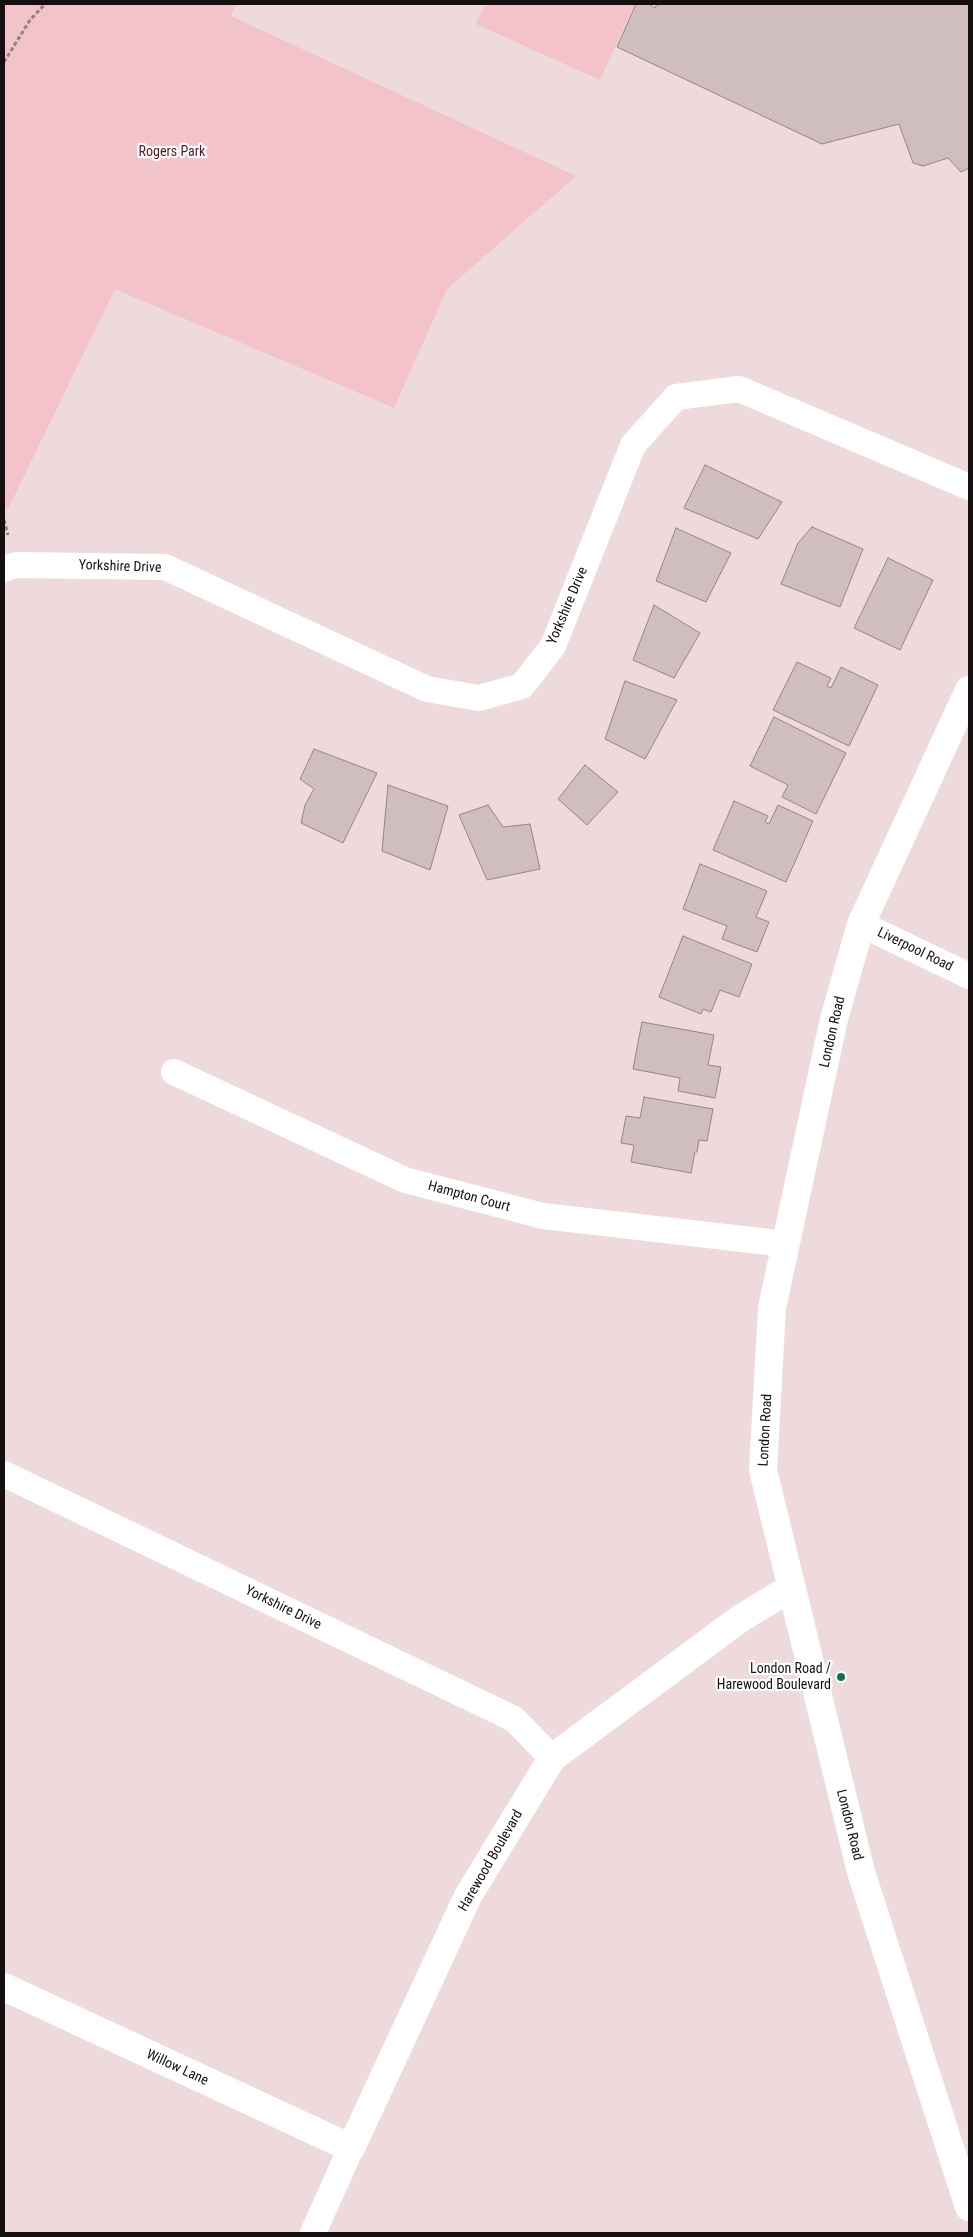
<!DOCTYPE html>
<style>
body{margin:0}
#map{position:relative;width:973px;height:2237px;overflow:hidden;background:#eedadc;font-family:"Roboto Condensed",sans-serif}
canvas{display:block}
.frame{position:absolute;inset:0;border:5px solid #160f10;pointer-events:none}
</style>
<div id="map">
<canvas width="973" height="2237"></canvas>
<div class="frame"></div>
</div>
<script>
const ctx = document.querySelector('canvas').getContext('2d');
ctx.lineJoin = 'round';
function fillPath(path, color) { ctx.fillStyle = color; ctx.fill(path, 'evenodd'); }
const toPath = rows => new Path2D(rows.map(r => 'M' + r).join(''));
function strokePath(path, color, width, dash) { ctx.strokeStyle = color; ctx.lineWidth = width; ctx.lineCap = dash ? 'butt' : 'round'; ctx.setLineDash(dash || []); ctx.stroke(path); }
function write(font, color, halo, rows, align = 'center') {
  ctx.font = font + ' "Roboto Condensed",sans-serif'; ctx.lineWidth = 4.5; ctx.setLineDash([]); ctx.textBaseline = 'middle'; ctx.strokeStyle = halo; ctx.fillStyle = color; for (const [text, x, y, turn = 0] of rows) {
    ctx.save(); ctx.translate(x, y); ctx.rotate((+turn || 0) * Math.PI / 180); ctx.textAlign = isNaN(turn) ? turn : align; if (halo) ctx.strokeText(text, 0, 0); ctx.fillText(text, 0, 0); ctx.restore();
  }
}
fillPath(toPath([
 [4,4,236,4,231,16,576,176,447,289,394,408,115,289,8,509,4,507],
 [485,4,635,4,600,80,476,24]
]), '#f2c3c8');
const building = toPath([
 [636,4,649,4,655,8,657,4,969,4,969,168,961,172,948,158,923,166,913,163,899,124,822,144,617,47,636,4],
 [705,465,782,502,758,539,684,508,705,465],
 [812,527,863,549,840,607,781,584,798,543,812,527],
 [676,528,731,553,706,602,656,581,676,528],
 [888,558,933,580,900,650,854,628,888,558],
 [654,605,700,633,674,678,633,660,654,605],
 [797,662,831,678,827,686,831,688,841,667,878,685,849,746,773,710,797,662],
 [625,681,677,700,645,759,605,739,625,681],
 [774,717,846,753,816,814,782,797,788,785,750,766,774,717],
 [314,749,377,773,343,843,301,823,305,805,314,789,300,779,314,749],
 [585,765,618,792,587,825,558,799,585,765],
 [388,785,448,806,430,870,382,851,388,785],
 [734,801,768,816,765,822,769,824,778,805,813,821,786,882,713,850,734,801],
 [488,805,503,827,530,824,540,869,487,880,459,815,488,805],
 [700,864,767,891,756,917,769,922,757,952,722,939,727,926,683,909,700,864],
 [683,936,752,964,739,997,720,990,711,1012,703,1009,701,1014,659,997,683,936],
 [642,1022,714,1035,708,1065,721,1067,715,1098,678,1091,680,1078,633,1069,642,1022],
 [644,1097,713,1109,707,1141,699,1140,697,1152,695,1152,691,1173,631,1162,634,1145,621,1143,626,1116,640,1118,644,1097]
]);
fillPath(building, '#d0bdbe');
strokePath(building, '#968486', 1);
strokePath(toPath([
 [4,62,30,20,45,4],
 [4,520,8,535]
]), '#918384', 3, [4, 2.5]);
strokePath(toPath([
 [4,569,16,565,165,567,427,689,479,698,522,686,553,646,633,445,676,397,739,389,969,487],
 [861,924,969,976],
 [174,1072,405,1180,543,1216,786,1244],
 [4,1474,514,1719,552,1758],
 [313,2233,351,2148]
]), '#fff', 26);
strokePath(toPath([
 [969,690,861,924,834,1019,772,1308,763,1470,861,1872,969,2207],
 [4,1987,351,2148,468,1896,552,1758,741,1618,791,1588]
]), '#fff', 28);
for (const [x, y, r, color] of [
 [841,1677,5,"#097650"]
]) { const dot = new Path2D(); dot.arc(x, y, r, 0, 2 * Math.PI); ctx.fillStyle = color; ctx.fill(dot); strokePath(dot, '#fff', 2); }
write('14px', '#541925', '#fff', [
 ["Rogers Park",172,152]
]);
write('14px', '#160f10', '#fff', [
 ["Yorkshire Drive",120,567,2],
 ["Yorkshire Drive",568,606,-67],
 ["Liverpool Road",915,950,26],
 ["London Road",833,1032,-77],
 ["Hampton Court",469,1197,15],
 ["London Road",766,1430,-87],
 ["Yorkshire Drive",283,1608,26],
 ["London Road",849,1825,76],
 ["Harewood Boulevard",491,1861,-60],
 ["Willow Lane",177,2068,25]
]);
write('14px', '#160f10', '#fff', [
 ["London Road /",831,1669],
 ["Harewood Boulevard",831,1685]
], 'right');
</script>
